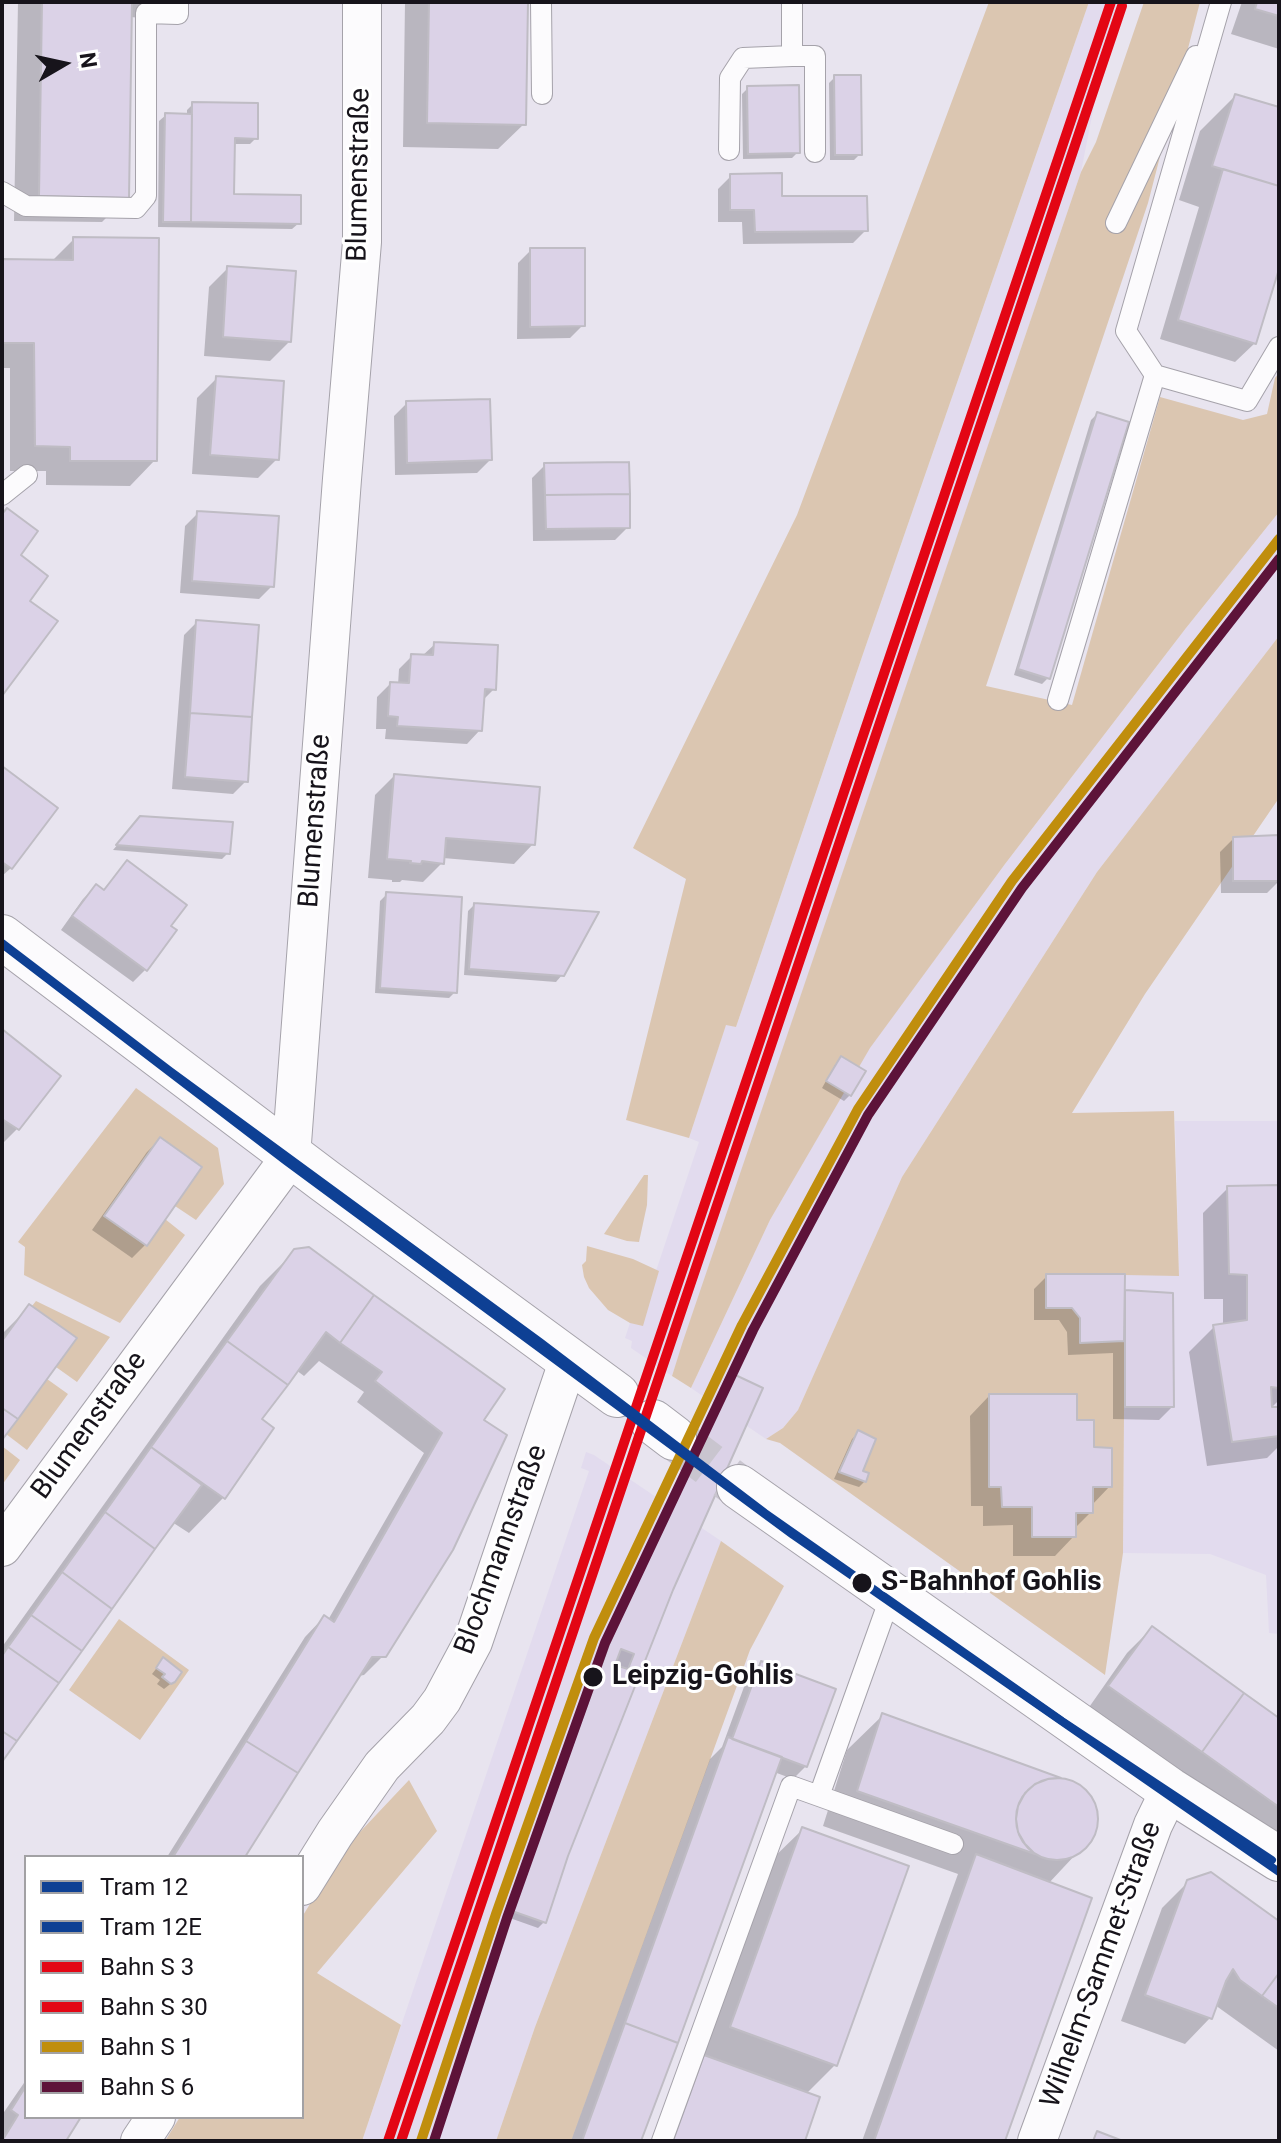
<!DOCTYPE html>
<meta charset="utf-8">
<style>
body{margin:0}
#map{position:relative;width:1281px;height:2143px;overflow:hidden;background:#e8e4ef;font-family:Roboto,sans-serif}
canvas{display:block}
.frame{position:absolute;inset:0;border:4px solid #17141b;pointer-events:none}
.legend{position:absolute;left:24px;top:1855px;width:280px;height:264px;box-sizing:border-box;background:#fff;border:2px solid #a2a1a4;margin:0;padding:10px 14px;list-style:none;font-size:24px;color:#17141b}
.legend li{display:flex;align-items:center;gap:16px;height:40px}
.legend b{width:40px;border:2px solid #a2a1a4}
.north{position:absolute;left:24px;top:24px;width:80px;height:80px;-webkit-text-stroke:6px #fff;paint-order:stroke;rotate:81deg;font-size:22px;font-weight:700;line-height:32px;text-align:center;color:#17141b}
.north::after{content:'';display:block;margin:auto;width:28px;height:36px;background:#17141b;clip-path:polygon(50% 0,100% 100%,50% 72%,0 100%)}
</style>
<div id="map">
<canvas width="1281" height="2143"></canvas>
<div class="frame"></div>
<ul class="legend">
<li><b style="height:10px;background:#0e4094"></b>Tram 12</li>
<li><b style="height:10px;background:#0e4094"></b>Tram 12E</li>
<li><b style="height:10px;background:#e30614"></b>Bahn S 3</li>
<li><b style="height:10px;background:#e30614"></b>Bahn S 30</li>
<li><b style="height:10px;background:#c08e0d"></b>Bahn S 1</li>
<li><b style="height:10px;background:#5d1339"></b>Bahn S 6</li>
</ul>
<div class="north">N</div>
</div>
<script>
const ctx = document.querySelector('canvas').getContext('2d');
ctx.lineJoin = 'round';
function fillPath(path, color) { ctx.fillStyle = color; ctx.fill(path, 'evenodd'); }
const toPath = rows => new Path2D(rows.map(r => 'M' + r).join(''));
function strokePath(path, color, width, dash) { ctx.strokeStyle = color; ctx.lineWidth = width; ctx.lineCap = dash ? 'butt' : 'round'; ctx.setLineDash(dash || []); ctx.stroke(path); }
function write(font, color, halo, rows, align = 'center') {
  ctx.font = font + ' Roboto,sans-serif'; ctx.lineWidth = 6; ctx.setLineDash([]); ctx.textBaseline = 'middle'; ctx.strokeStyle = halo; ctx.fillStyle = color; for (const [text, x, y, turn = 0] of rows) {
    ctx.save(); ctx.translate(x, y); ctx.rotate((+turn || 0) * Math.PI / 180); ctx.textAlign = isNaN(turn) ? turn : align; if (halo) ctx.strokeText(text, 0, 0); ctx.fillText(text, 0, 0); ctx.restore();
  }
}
fillPath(toPath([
 [1089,2,1127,2,1097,90,1081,172,672,1376,631,1348,632,1341,625,1338,630,1323,657,1268,699,1142,689,1138,726,1024,736,1027,864,651],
 [1279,512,1279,636,1097,872,902,1177,798,1410,783,1428,766,1439,691,1388,770,1220,869,1048,1005,864,1186,628],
 [1175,1121,1279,1121,1279,1634,1269,1633,1266,1575,1210,1554,1123,1553,1125,1274,1179,1275],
 [586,1452,594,1455,721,1541,535,2027,496,2141,362,2141,589,1471,581,1468]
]), '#e2dbee');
fillPath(toPath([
 [989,2,1089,2,864,651,736,1027,726,1025,689,1138,626,1120,686,879,633,848,797,515],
 [1144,2,1200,2,1148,203,986,686,1072,705,1160,397,1243,420,1267,414,1275,378,1279,373,1279,512,1186,628,1005,864,870,1048,770,1220,691,1388,672,1376,683,1341,1081,172,1096,142],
 [1279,636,1279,798,1145,994,1072,1113,1174,1111,1179,1276,1125,1275,1123,1553,1105,1675,780,1443,766,1439,783,1428,798,1410,902,1177,1097,872],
 [136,1088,218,1148,224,1184,196,1220,175,1206,202,1167,160,1137,104,1216,146,1246,165,1219,185,1235,120,1323,24,1275,25,1247,18,1242],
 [644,1175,648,1175,647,1205,639,1242,627,1241,604,1234],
 [587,1246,633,1259,659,1271,643,1326,630,1323,608,1310,589,1288,584,1277,582,1265,586,1261],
 [36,1301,110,1337,77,1382,56,1367,77,1338,32,1306],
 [47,1379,68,1394,27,1450,6,1434],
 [2,1446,20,1460,2,1485],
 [721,1541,784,1586,750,1650,571,2141,496,2141,535,2027],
 [119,1619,189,1670,140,1740,69,1690],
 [409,1780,437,1831,317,1973,401,2025,362,2141,165,2141,180,2117,302,2117,302,1917,343,1850]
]), '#dbc6b1');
fillPath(toPath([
 [18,2,159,2,143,18,130,17,127,197,102,222,14,221],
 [405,2,526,2,524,124,498,149,403,147],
 [1242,2,1279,2,1279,49,1231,34],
 [835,77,860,154,854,160,830,160,829,83],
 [748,88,798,152,792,158,743,159,742,94],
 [1235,96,1279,110,1279,262,1255,343,1235,362,1160,339,1199,207,1179,200,1200,131],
 [193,104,256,138,250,144,233,144,232,196,299,223,292,229,158,227,159,121,166,115,187,116,187,110],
 [731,176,780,198,866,230,853,243,743,244,742,222,718,222,718,189],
 [74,239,155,460,130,486,46,485,46,471,10,471,10,368,2,368,2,261,51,262],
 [531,250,583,325,570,338,517,339,518,263],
 [228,268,289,342,270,361,204,356,209,287],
 [217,378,277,459,258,478,192,474,197,398],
 [407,403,490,460,477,473,395,475,394,416],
 [1097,414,1048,678,1042,684,1014,675,1091,420],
 [545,465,628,527,615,540,533,541,532,478],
 [198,513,272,586,259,599,180,593,185,526],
 [197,622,246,781,233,794,172,789,184,635],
 [435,644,494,689,482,701,480,730,467,744,385,739,386,729,376,729,377,697,390,684,398,685,399,669,412,656,422,656],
 [2,768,11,868,2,876],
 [394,776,533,844,514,864,443,858,442,863,423,882,402,880,400,882,392,882,392,880,368,878,375,795],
 [135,824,228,853,222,859,113,850],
 [1233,839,1279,881,1267,893,1221,893,1220,852],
 [127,862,169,927,146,969,133,982,61,930,83,899,96,886,102,891],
 [386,895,455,992,449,998,375,993,380,901],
 [474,905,562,975,556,982,464,975,468,911],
 [2,1032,58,1076,17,1129,4,1142,2,1140],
 [841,1059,850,1095,844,1101,822,1088,835,1065],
 [160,1139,199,1168,145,1245,132,1258,92,1230,147,1152],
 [1279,1187,1279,1400,1270,1409,1279,1409,1279,1446,1267,1458,1207,1466,1189,1352,1214,1327,1223,1326,1223,1299,1204,1299,1203,1213,1228,1188],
 [295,1251,482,1420,384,1655,364,1675,358,1676,242,1857,167,1857,305,1637,324,1617,328,1620,424,1453,357,1402,364,1392,319,1361,304,1376,296,1370,260,1419,272,1429,223,1498,189,1533,172,1522,2,1759,2,1647,260,1286],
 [1047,1276,1123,1292,1171,1295,1172,1407,1159,1420,1113,1419,1113,1353,1068,1355,1067,1332,1059,1320,1034,1320,1034,1289],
 [30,1306,2,1437,2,1334],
 [730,1375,671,1589,566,1856,544,1922,538,1928,507,1917,588,1694,632,1584,724,1381],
 [989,1396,1075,1422,1092,1449,1110,1486,1091,1506,1091,1512,1074,1529,1074,1536,1055,1556,1013,1556,1013,1525,983,1526,983,1506,971,1506,970,1416],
 [858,1433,860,1472,865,1481,859,1487,834,1479,852,1439],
 [1152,1628,1279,1720,1279,1866,1085,1713,1127,1653],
 [163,1660,174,1681,164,1689,157,1684,160,1680,152,1674],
 [761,1663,806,1766,793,1779,774,1772,640,2141,571,2141,710,1759,722,1747,748,1676],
 [882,1716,1074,1783,1084,1791,1092,1801,1095,1813,1096,1826,1091,1838,1048,1884,1003,2141,862,2141,958,1874,823,1826,847,1750],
 [802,1830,835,2065,806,2094,802,2141,652,2141,670,2092,767,1864],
 [1188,1882,1279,1922,1279,2051,1215,2005,1210,2018,1185,2044,1121,2021,1162,1908],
 [26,2080,26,2117,79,2117,64,2141,2,2141,2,2115]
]), '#0003');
const building = toPath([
 [42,2,132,2,129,198,39,196,42,2],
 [429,2,528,2,526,125,427,123,429,2],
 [1257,2,1279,2,1279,16,1255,9,1257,2],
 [834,75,861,75,862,155,835,155,834,75],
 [799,85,800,153,748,154,747,86,799,85],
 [1235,94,1279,107,1279,186,1212,166,1235,94],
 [192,102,258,103,258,139,235,138,234,194,301,195,301,224,191,222,192,102],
 [165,113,192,114,191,222,163,222,165,113],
 [1223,169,1279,186,1279,269,1256,344,1178,320,1223,169],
 [782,173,782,196,867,196,868,231,755,232,754,210,730,210,730,174,782,173],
 [73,237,159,238,157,461,70,461,70,447,35,446,34,343,2,343,2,259,73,260,73,237],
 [530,248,585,248,585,326,530,327,530,248],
 [227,266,296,271,291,342,223,337,227,266],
 [216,376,284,381,279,460,210,455,216,376],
 [490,399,492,460,407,463,406,401,490,399],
 [1097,412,1129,422,1050,679,1018,669,1097,412],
 [629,462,630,494,545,495,544,463,629,462],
 [630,494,630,528,546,529,545,495,630,494],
 [7,508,38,531,21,555,48,576,30,601,58,621,2,696,2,514,7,508],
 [197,511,279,516,274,587,192,581,197,511],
 [196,620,259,625,252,717,190,713,196,620],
 [434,642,498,645,496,690,485,689,482,731,397,726,398,717,388,716,390,682,409,683,411,654,433,655,434,642],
 [190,713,252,717,248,782,185,777,190,713],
 [2,766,58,808,12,869,2,862,2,766],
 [394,774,540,787,535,845,446,838,444,864,422,861,421,864,410,863,411,861,387,859,394,774],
 [140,816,233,822,230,854,116,845,140,816],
 [1279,835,1279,881,1233,881,1233,837,1279,835],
 [127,860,187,905,171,926,177,930,147,971,72,916,96,884,104,890,127,860],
 [386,892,462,897,457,993,380,988,386,892],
 [474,903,599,912,564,976,469,969,474,903],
 [2,1029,61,1076,19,1130,2,1119,2,1029],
 [841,1056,866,1071,851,1096,826,1081,841,1056],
 [160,1137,202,1167,147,1246,104,1216,160,1137],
 [1279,1185,1279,1388,1271,1387,1272,1407,1279,1407,1279,1436,1232,1442,1213,1325,1247,1320,1247,1275,1229,1274,1227,1186,1279,1185],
 [309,1247,374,1295,340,1343,326,1332,288,1385,227,1341,294,1249,309,1247],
 [1046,1274,1125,1274,1124,1341,1080,1343,1080,1318,1072,1308,1046,1308,1046,1274],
 [1125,1290,1173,1293,1174,1407,1125,1407,1125,1290],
 [374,1295,505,1389,484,1420,507,1435,453,1550,386,1657,372,1657,298,1773,246,1741,324,1615,334,1622,442,1433,375,1381,382,1372,340,1343,374,1295],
 [29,1304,77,1338,18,1419,2,1408,2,1341,29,1304],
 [227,1341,288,1385,262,1419,274,1428,225,1499,151,1447,227,1341],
 [729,1372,763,1388,673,1590,568,1856,546,1923,512,1911,610,1642,638,1576,729,1372],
 [989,1394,1077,1394,1077,1420,1094,1420,1094,1447,1112,1448,1112,1487,1093,1487,1093,1513,1076,1513,1076,1537,1032,1537,1032,1507,1002,1507,1001,1487,989,1487,989,1394],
 [2,1408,18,1419,2,1440,2,1408],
 [858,1430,876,1439,863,1471,869,1473,866,1482,839,1472,858,1430],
 [151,1447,202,1485,155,1549,105,1512,151,1447],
 [105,1512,155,1549,112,1609,62,1572,105,1512],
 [62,1572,112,1609,82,1651,31,1615,62,1572],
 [31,1615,82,1651,59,1683,8,1647,31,1615],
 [1152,1626,1244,1693,1202,1752,1108,1686,1152,1626],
 [8,1647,59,1683,17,1741,2,1731,2,1656,8,1647],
 [621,1649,634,1654,628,1669,615,1665,621,1649],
 [163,1657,182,1672,175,1682,171,1684,162,1677,165,1674,156,1668,163,1657],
 [761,1661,836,1689,807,1767,732,1739,761,1661],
 [1244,1693,1279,1718,1279,1807,1202,1752,1244,1693],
 [882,1713,1061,1778,1048,1779,1035,1784,1025,1793,1018,1806,1016,1819,1018,1832,1025,1844,1035,1854,857,1791,882,1713],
 [2,1731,17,1741,2,1762,2,1731],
 [728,1737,782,1757,678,2043,625,2023,728,1737],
 [246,1741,298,1773,245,1857,173,1857,246,1741],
 '1016 1819a41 41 0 1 1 82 0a41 41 0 1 1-82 0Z',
 [802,1827,909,1866,837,2066,730,2027,802,1827],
 [976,1854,1092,1898,1005,2141,874,2141,976,1854],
 [1211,1872,1279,1921,1279,1973,1262,1996,1240,1980,1233,1969,1226,1981,1212,2019,1145,1995,1187,1880,1211,1872],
 [1279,1973,1279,2008,1262,1996,1279,1973],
 [625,2023,678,2043,641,2141,582,2141,625,2023],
 [704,2055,820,2097,805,2141,673,2141,704,2055],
 [26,2086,26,2117,81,2117,66,2141,2,2141,18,2115,11,2110,26,2086],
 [1097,2131,1123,2141,1093,2141,1097,2131]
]);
fillPath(building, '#dbd2e7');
strokePath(building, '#bfbcc4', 2);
strokePath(toPath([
 [674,1438,739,1487]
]), '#c9c5cf', 44, [44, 22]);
const service = toPath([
 [541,2,542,94],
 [792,2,792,56,815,56,815,152],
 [729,150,730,78,743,58,792,56],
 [2,192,26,206,136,208,146,196,146,13,178,14,178,2],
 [1116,223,1196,56],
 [1155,375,1247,401,1279,347],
 [2,495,27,475],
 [1058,700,1155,375,1126,331,1221,2],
 [891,1595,819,1796,953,1844],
 [662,2141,791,1786,819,1796]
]);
const minor = toPath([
 [2,1547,291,1156,342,479,362,242,362,2],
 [302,1886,335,1833,382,1766,428,1719,442,1700,473,1642,569,1359],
 [140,2141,156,2117],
 [1037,2141,1153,1825,1170,1790]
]);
const secondary = toPath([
 [2,937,325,1181,617,1395],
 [653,1422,674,1438],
 [739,1487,1170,1790,1279,1859]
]);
strokePath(service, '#a5a2aa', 22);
strokePath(minor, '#a5a2aa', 40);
strokePath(secondary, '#a5a2aa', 46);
strokePath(service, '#fcfbfd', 20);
strokePath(minor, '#fcfbfd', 38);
strokePath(secondary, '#fcfbfd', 44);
strokePath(toPath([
 [388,2141,1111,2]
]), '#e30614', 10);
strokePath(toPath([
 [401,2141,1122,6]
]), '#e30614', 10);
strokePath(toPath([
 [421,2141,496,1914,594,1638,742,1325,858,1109,1012,881,1279,539]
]), '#c08e0d', 10);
strokePath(toPath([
 [434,2141,507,1918,605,1643,753,1330,868,1115,1022,888,1279,559]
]), '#5d1339', 10);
strokePath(toPath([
 [2,944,286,1161,793,1535,1279,1872]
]), '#0e4094', 8);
strokePath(toPath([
 [2,943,170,1071,540,1342,765,1513,1062,1721,1272,1860]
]), '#0e4094', 8);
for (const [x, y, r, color] of [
 [862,1583,11,"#17141b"],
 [593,1677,11,"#17141b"]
]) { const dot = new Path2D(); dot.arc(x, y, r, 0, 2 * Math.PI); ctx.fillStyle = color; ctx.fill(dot); strokePath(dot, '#fff', 3); }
write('28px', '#17141b', '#fff', [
 ["Blumenstraße",360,175,-89],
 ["Blumenstraße",316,821,-86],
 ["Blumenstraße",90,1426,-54],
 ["Blochmannstraße",502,1550,-70],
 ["Wilhelm-Sammet-Straße",1102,1965,-70]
]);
write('bold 28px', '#17141b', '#fff', [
 ["S-Bahnhof Gohlis",881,1583],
 ["Leipzig-Gohlis",612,1677]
], 'left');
</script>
